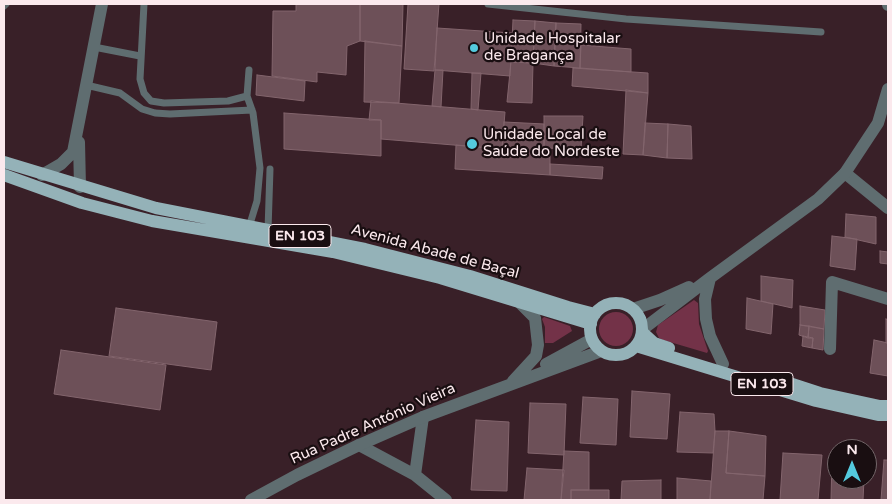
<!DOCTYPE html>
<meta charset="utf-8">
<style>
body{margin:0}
#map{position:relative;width:892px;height:504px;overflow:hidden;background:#392028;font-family:"Varela Round",sans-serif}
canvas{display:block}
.frame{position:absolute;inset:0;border:5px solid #fbe9ed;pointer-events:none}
.north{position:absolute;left:827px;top:439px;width:50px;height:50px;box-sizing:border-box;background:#190e11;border:1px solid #736669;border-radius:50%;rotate:0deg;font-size:14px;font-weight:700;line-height:20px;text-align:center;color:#fbe9ed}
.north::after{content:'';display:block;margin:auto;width:18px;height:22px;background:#54cade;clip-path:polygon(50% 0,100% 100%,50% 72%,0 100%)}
</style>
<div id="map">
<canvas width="892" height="504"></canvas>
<div class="frame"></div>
<div class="north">N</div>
</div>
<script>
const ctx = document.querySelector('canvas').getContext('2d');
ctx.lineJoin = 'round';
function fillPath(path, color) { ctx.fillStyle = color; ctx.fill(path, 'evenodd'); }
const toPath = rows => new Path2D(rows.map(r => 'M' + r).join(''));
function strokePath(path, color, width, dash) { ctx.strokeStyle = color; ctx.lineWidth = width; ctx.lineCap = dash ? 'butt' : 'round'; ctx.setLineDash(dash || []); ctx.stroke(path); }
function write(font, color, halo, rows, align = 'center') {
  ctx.font = font + ' "Varela Round",sans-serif'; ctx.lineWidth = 4.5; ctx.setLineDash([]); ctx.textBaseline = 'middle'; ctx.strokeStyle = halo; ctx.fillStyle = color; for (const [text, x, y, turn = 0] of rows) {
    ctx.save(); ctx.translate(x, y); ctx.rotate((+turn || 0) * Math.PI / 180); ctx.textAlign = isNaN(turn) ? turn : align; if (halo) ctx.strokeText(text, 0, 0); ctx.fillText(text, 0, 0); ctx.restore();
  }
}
fillPath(toPath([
 [694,300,698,303,699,324,708,351,707,353,663,340,659,338,656,332,658,325],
 '599 329a17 17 0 1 1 34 0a17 17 0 1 1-34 0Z',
 [544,317,570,326,572,331,553,343,545,343,545,327,542,319]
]), '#733248');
const building = toPath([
 [296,4,360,4,360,41,347,46,346,75,317,72,317,82,272,76,273,11,296,11,296,4],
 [360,4,403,4,402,46,360,41,360,4],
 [408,4,439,4,434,71,404,69,408,4],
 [513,20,535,21,533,63,511,62,513,20],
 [535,21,556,23,554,66,533,63,535,21],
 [556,23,581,24,580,68,554,66,556,23],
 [437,28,512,33,510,76,435,70,437,28],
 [365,41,402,46,399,103,364,102,365,41],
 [581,45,631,49,631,72,580,68,581,45],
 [511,62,533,63,532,103,507,102,511,62],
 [573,68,648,73,648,93,572,86,573,68],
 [435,70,443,70,441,107,432,106,435,70],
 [472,73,481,73,478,110,471,109,472,73],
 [257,75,305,81,304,101,256,95,257,75],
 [626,90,648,93,643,155,623,154,626,90],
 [371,101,505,112,502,149,381,139,381,120,369,120,371,101],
 [284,113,381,120,381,156,284,149,284,113],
 [544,116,583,116,581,149,544,148,544,116],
 [504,122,544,124,544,148,550,148,550,175,455,169,456,145,502,149,504,122],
 [645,123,668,124,667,158,643,155,645,123],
 [668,124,691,126,692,159,667,158,668,124],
 [550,164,603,167,602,179,550,175,550,164],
 [846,214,876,217,876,244,845,237,846,214],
 [832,236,857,239,855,270,830,266,832,236],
 [880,251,888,252,888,264,880,263,880,251],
 [761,276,793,280,792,308,761,301,761,276],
 [747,298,773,304,771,334,746,329,747,298],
 [800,306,825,310,824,329,800,325,800,306],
 [116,308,217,322,211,370,109,356,116,308],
 [886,319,888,320,888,343,886,343,886,319],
 [800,325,809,326,808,338,799,335,800,325],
 [809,326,824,329,823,350,812,348,813,338,808,338,809,326],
 [803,336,813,338,812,348,802,346,803,336],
 [874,340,888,343,888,376,870,373,874,340],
 [61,350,166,365,160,410,54,394,61,350],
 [632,391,670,394,667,439,630,437,632,391],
 [583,397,618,399,616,445,580,443,583,397],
 [530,403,566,404,564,455,528,453,530,403],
 [680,412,714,414,715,431,713,453,677,452,680,412],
 [476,420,509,422,507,491,471,490,476,420],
 [715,431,729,431,726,473,765,476,763,500,710,500,715,431],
 [729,431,766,436,765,476,726,473,729,431],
 [564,451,589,452,589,490,571,490,571,500,561,500,564,451],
 [783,453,822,455,818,500,780,500,783,453],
 [832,460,837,460,837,479,864,479,863,500,831,500,832,460],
 [884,460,888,460,888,500,881,500,884,460],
 [527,468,564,470,561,500,524,500,527,468],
 [677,478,711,481,710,500,677,500,677,478],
 [661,480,661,500,621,500,622,481,661,480],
 [571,490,609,490,609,500,571,500,571,490]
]);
fillPath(building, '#6d5058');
strokePath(building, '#83656d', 1);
strokePath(toPath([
 [144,4,140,79,144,93,151,101,164,103,228,101,247,96],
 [488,4,626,19,821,32],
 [4,6,6,4],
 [94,47,140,56],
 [249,70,247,96,253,113,260,168,257,201,249,227],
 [86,85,120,93,142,109,155,113,170,114,252,110],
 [268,230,270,169]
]), '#5f6d70', 7);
strokePath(toPath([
 [79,142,80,187],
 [845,173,888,208],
 [42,175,61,164,73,152,102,4],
 [830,349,832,282,888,299],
 [359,445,415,475,446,500],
 [415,475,423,417]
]), '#5f6d70', 12);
strokePath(toPath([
 [888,4,888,5],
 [710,278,705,299,706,319,710,336,723,364],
 [633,309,660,300,689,287],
 [643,329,710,278,818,199,845,173,878,123,888,89],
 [546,364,592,339],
 [513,381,536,356,538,345,535,318,520,303],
 [251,500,297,475,359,445,423,417,601,351]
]), '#5f6d70', 12);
strokePath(toPath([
 [4,162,156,208,365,249,470,276,568,307,595,314],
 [4,175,82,203,152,221,333,252,440,278,591,324],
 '590 329a26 26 0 1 1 52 0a26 26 0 1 1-52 0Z',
 [642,332,654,343,669,348],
 [636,346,816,401,878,415,888,415],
 [777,379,820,393,880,406,888,406]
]), '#94b2b8', 12);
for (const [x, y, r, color] of [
 [474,48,5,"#54cade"],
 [472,144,6,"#54cade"]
]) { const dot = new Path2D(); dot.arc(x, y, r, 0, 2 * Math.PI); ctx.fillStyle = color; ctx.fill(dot); strokePath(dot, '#190e11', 2); }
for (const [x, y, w] of [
 [300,236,62],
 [762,384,62]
]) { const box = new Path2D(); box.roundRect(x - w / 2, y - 11.5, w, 23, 4); ctx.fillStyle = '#190e11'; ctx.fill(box); strokePath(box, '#fbe9ed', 1); }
write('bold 14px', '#fbe9ed', null, [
 ["EN 103",300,236],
 ["EN 103",762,384]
]);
write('15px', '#fbe9ed', '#190e11', [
 ["Unidade Hospitalar",484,39],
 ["de Bragança",484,56],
 ["Unidade Local de",483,135],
 ["Saúde do Nordeste",483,152]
], 'left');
write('15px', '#fbe9ed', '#190e11', [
 ["Avenida Abade de Baçal",435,252,15],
 ["Rua Padre António Vieira",373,424,-24]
]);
</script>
